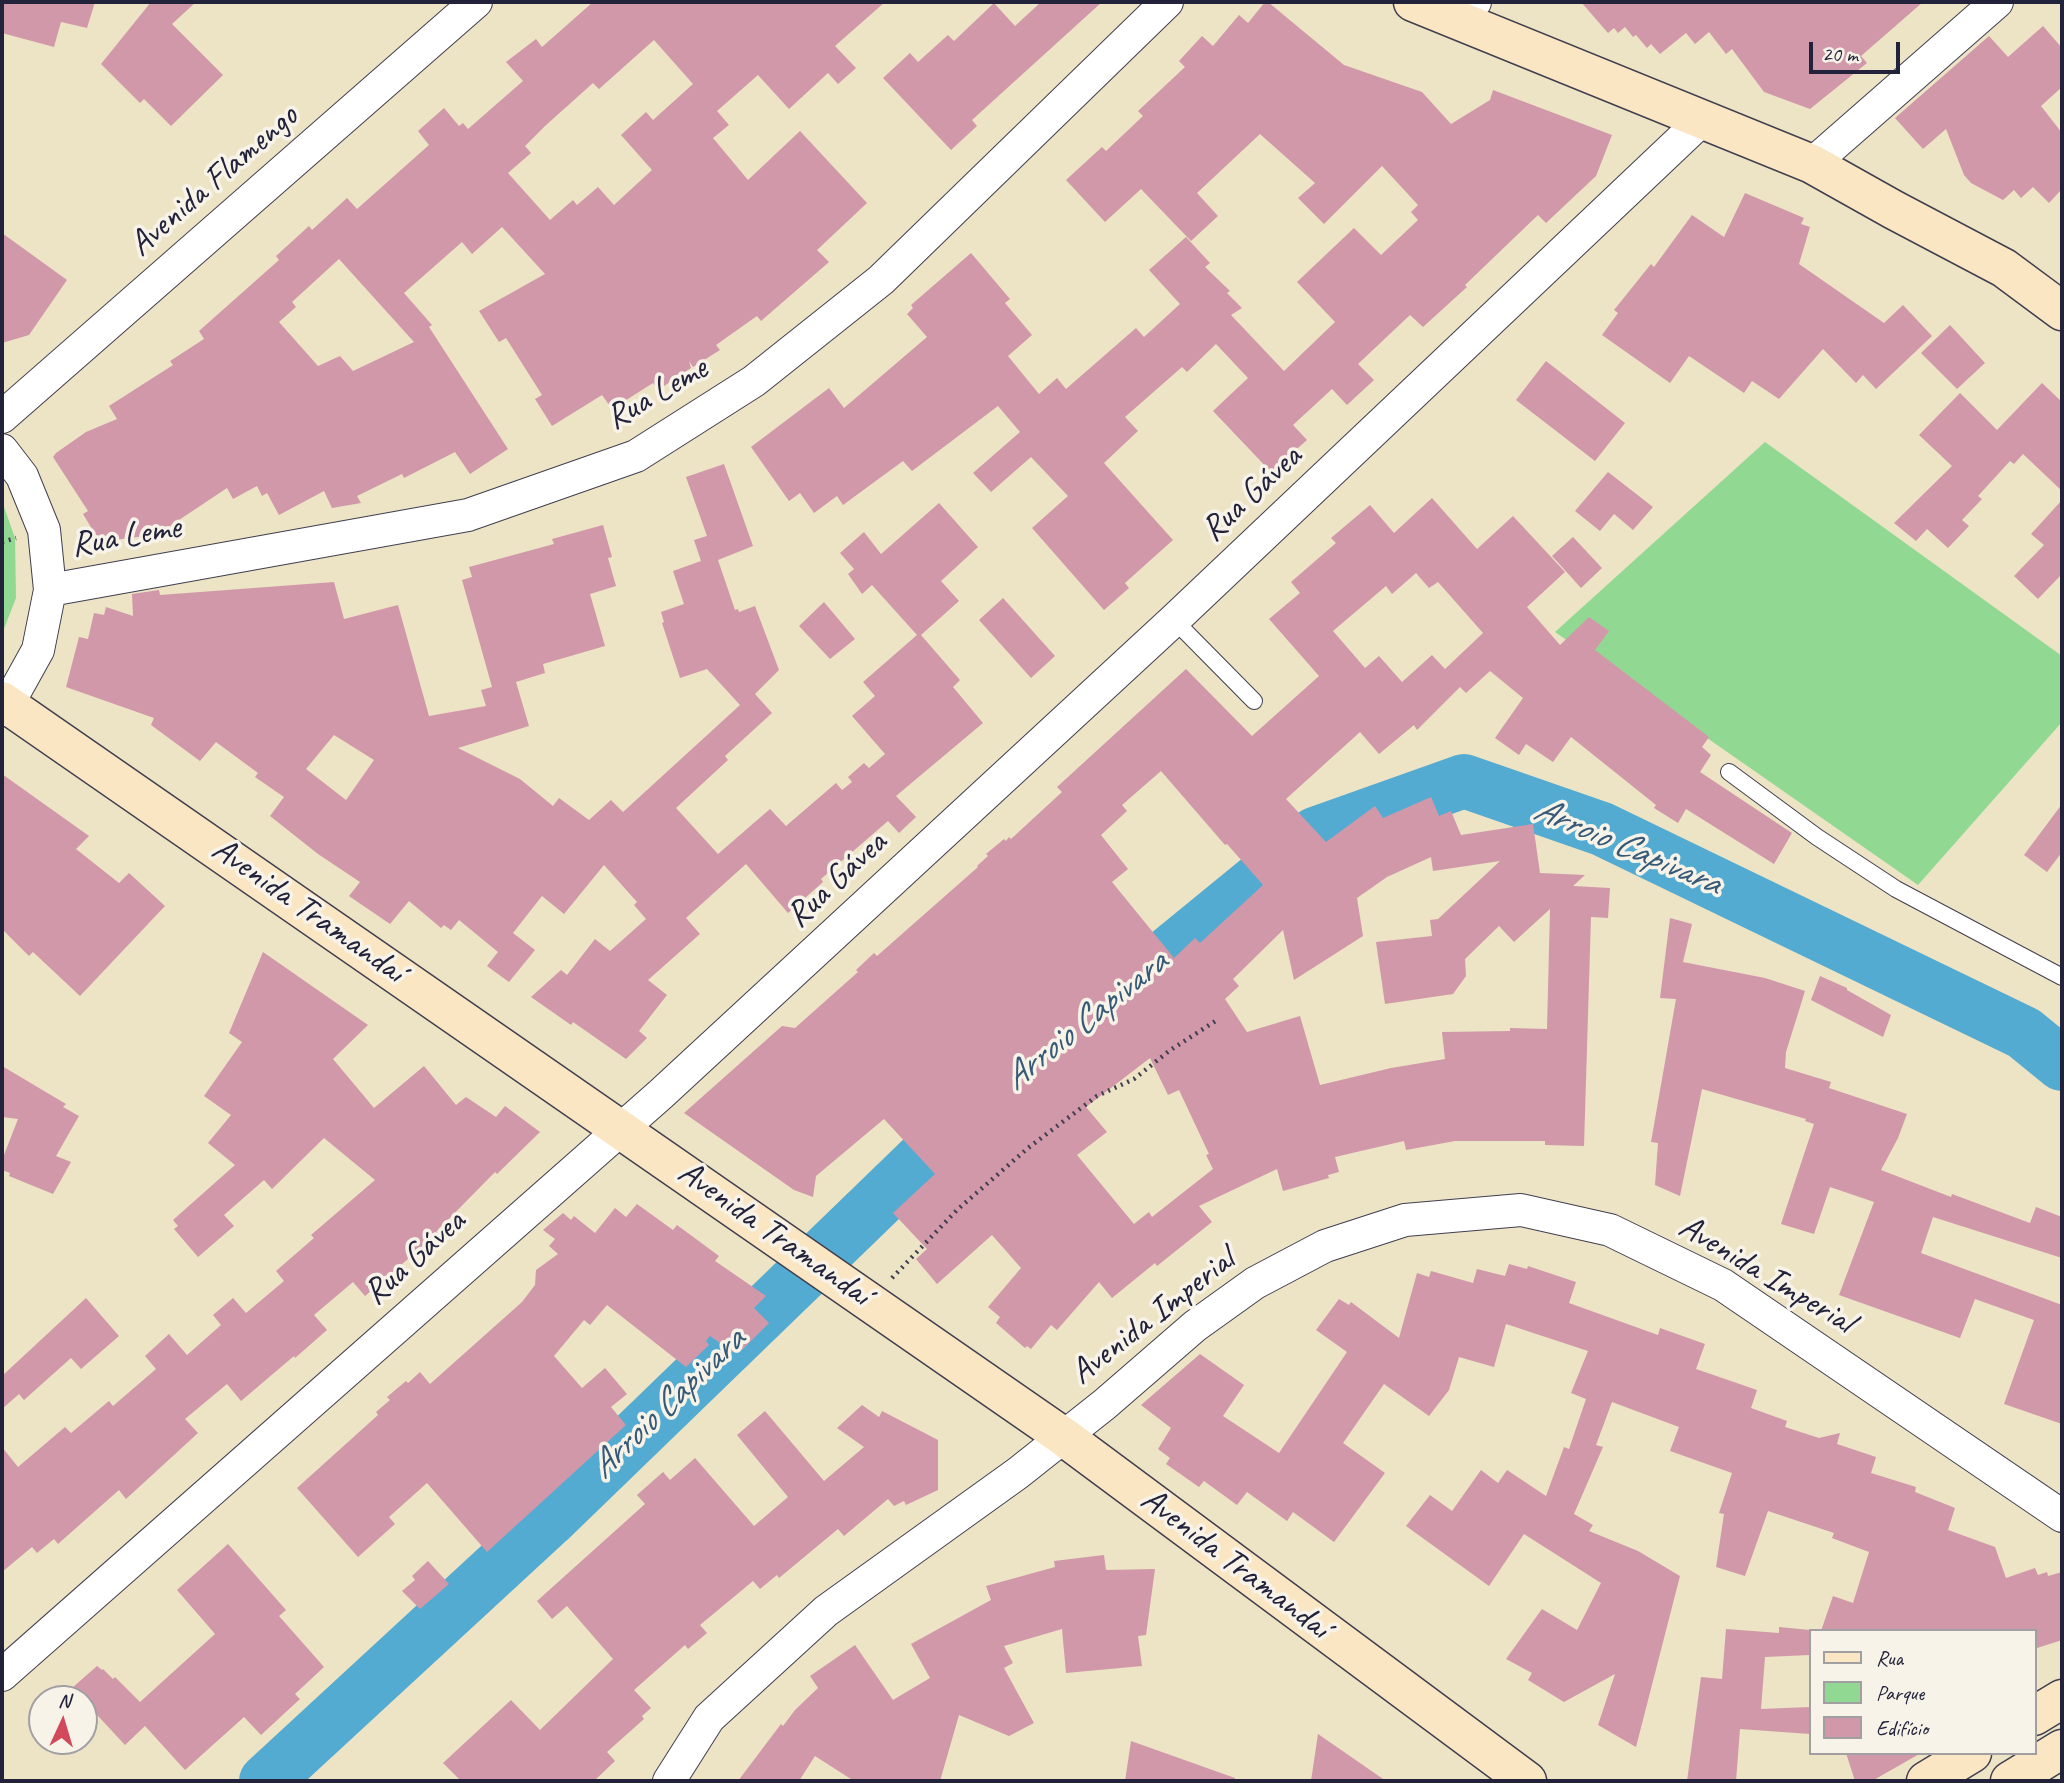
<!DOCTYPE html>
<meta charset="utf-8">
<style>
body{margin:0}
#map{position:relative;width:2064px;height:1783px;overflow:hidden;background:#ede3c5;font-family:Caveat,sans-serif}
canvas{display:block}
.frame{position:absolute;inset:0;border:4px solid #22223b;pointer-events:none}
.legend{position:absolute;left:1809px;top:1629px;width:228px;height:126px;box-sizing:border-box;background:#f7f3e8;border:2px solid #a29fa3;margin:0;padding:9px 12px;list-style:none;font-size:21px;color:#22223b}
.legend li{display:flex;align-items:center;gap:14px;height:35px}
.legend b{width:35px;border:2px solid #a29fa3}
.north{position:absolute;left:28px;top:1685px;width:70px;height:70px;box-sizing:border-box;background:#f7f3e8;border:2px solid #a29fa3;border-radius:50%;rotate:4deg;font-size:19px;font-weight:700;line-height:28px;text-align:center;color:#22223b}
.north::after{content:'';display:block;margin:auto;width:24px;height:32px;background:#d1495b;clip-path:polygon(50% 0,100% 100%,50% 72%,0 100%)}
.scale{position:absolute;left:1809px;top:42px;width:91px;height:32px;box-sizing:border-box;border:4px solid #22223b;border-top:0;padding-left:9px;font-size:21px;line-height:24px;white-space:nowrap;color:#22223b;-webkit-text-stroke:5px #f7f3e8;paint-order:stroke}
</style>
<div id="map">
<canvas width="2064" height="1783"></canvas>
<div class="frame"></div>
<ul class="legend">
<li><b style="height:9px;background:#fbe6c4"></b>Rua</li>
<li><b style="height:19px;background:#91d993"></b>Parque</li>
<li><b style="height:19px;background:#d198aa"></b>Edifício</li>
</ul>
<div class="north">N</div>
<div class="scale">20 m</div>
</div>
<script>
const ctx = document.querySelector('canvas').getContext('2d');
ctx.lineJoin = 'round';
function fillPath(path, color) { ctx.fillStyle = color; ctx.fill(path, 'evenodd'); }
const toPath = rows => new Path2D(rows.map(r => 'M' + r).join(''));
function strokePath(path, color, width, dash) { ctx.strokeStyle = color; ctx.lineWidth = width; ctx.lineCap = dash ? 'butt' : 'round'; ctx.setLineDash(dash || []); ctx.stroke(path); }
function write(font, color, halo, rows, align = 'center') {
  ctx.font = font + ' Caveat,sans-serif'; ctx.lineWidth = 7; ctx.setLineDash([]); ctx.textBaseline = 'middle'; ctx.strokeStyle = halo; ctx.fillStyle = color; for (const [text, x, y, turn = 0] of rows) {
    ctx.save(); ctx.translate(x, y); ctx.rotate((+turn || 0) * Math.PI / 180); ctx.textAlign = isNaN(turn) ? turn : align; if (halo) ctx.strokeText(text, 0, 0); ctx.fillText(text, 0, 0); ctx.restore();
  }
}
fillPath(toPath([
 [1765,442,2062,656,2062,722,1918,885,1555,632],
 [2,501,15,538,16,598,2,634]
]), '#91d993');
strokePath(toPath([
 [1112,1000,1315,834,1464,781,1602,829,2024,1033,2062,1064],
 [266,1781,549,1520,951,1131,978,1109]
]), '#54abd1', 54);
fillPath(toPath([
 [2,2,95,2,87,28,61,22,54,47,2,33],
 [151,2,196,2,172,24,223,75,171,126,144,99,140,103,101,64],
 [593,2,885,2,835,46,856,68,838,84,828,73,789,109,758,75,717,111,729,125,713,138,748,180,800,131,867,203,817,250,829,262,761,321,757,316,716,345,720,350,693,367,689,361,691,368,658,390,653,383,612,409,602,395,552,426,535,399,542,395,506,338,499,342,479,311,545,274,502,227,472,254,462,242,404,293,432,325,429,327,508,449,470,474,455,452,404,478,402,474,357,496,361,503,332,508,324,491,279,515,267,493,262,496,257,486,233,499,227,488,170,526,174,532,100,542,83,514,88,511,53,457,56,453,86,432,117,419,109,406,173,365,170,361,204,339,199,331,279,260,276,256,309,226,312,230,347,198,357,209,429,145,418,131,444,108,459,126,463,123,468,129,523,81,506,62,536,39,542,47],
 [654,40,693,84,653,120,646,112,621,135,652,170,614,205,598,187,577,205,573,200,550,220,508,173,531,153,525,146,545,126,593,83,599,89],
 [339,259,414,342,353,371,340,356,318,366,279,322,296,307,292,302],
 [1041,2,1102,2,972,120,977,126,951,150,883,78,910,53,918,62,948,35,954,41,994,3,1015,26],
 [1265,2,1268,2,1344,65,1422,92,1451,124,1490,100,1493,90,1612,135,1596,176,1546,223,1538,215,1465,285,1467,287,1423,327,1410,315,1358,364,1374,380,1347,405,1332,389,1293,425,1307,440,1271,472,1213,411,1248,378,1216,344,1187,372,1182,367,1125,417,1138,431,1104,463,1173,540,1125,583,1129,588,1104,610,1032,528,1068,496,1031,457,991,492,973,473,1020,432,998,406,912,471,903,461,843,505,837,496,814,513,800,493,789,501,751,447,829,388,844,408,927,337,907,314,913,308,911,305,971,253,1010,299,1005,303,1032,335,1008,356,1039,394,1057,378,1066,389,1136,328,1144,337,1180,304,1149,270,1186,237,1210,263,1205,267,1230,291,1227,293,1242,308,1231,315,1284,371,1335,322,1297,282,1354,228,1381,255,1418,220,1411,212,1418,205,1382,166,1324,224,1298,198,1315,183,1260,134,1197,193,1218,216,1191,241,1141,189,1105,222,1066,180,1102,147,1106,151,1143,116,1138,111,1185,67,1179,61,1202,36,1213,46,1239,15,1248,23],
 [1581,2,1923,2,1861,56,1867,63,1810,109,1764,92,1732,49,1726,54,1709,32,1695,44,1686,33,1660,54,1651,44,1647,48,1636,35,1633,37,1625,27,1618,33,1614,28,1608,33],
 [2043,26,2062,48,2062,87,2041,106,2062,133,2062,189,2049,203,2033,187,2021,198,2014,190,2003,200,1971,183,1964,175,1946,129,1923,149,1895,118,1989,36,2008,57],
 [1745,193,1804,218,1801,224,1810,227,1799,264,1884,323,1903,305,1932,336,1876,389,1863,375,1856,383,1823,349,1779,399,1752,381,1744,393,1689,356,1670,383,1602,335,1618,313,1614,310,1651,264,1654,267,1692,215,1724,237],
 [2,233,67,280,29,335,2,343],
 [1950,325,1985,363,1957,389,1921,353],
 [1546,361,1625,423,1595,461,1516,400],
 [2042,383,2062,402,2062,491,2023,454,2014,464,2010,461,1978,496,1982,499,1962,520,1969,526,1948,548,1927,529,1916,541,1894,523,1952,466,1919,435,1960,393,1997,430],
 [724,464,753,546,718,560,735,610,738,609,739,612,755,606,779,670,755,694,772,713,725,756,728,760,676,808,718,854,770,809,786,826,836,783,842,790,852,782,848,777,864,763,869,768,885,754,852,716,875,696,863,682,917,635,872,585,862,594,848,574,854,569,840,553,864,532,881,554,939,503,978,547,941,581,959,601,921,635,960,680,953,687,983,723,896,796,916,817,899,833,888,821,821,879,823,882,788,913,746,864,686,918,700,934,648,980,667,995,639,1031,647,1038,626,1059,573,1022,571,1025,531,997,561,970,567,975,595,939,610,951,646,919,634,905,637,902,604,865,564,914,542,896,513,933,535,950,509,982,487,966,498,952,459,920,451,930,444,925,441,928,409,901,390,924,349,896,360,882,318,854,270,816,284,797,255,777,258,773,216,742,200,761,151,725,154,718,66,687,79,637,88,639,94,613,104,615,106,607,133,616,132,594,159,590,160,595,334,582,344,619,398,605,429,716,486,706,481,690,492,687,462,580,472,577,469,567,554,544,552,539,603,525,612,557,608,558,616,586,590,594,605,646,543,664,545,673,516,682,529,726,458,748,520,779,553,806,559,798,589,820,611,800,623,812,740,705,707,669,680,678,662,623,664,622,661,612,684,604,673,571,701,561,694,540,707,536,686,477],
 [334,735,374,760,346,800,306,769],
 [1608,472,1653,507,1633,530,1614,514,1600,531,1575,511],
 [1432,498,1477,549,1513,516,1565,572,1527,607,1560,645,1589,617,1609,631,1595,650,1709,737,1702,747,1711,755,1700,772,1792,833,1774,864,1686,809,1678,823,1654,808,1656,805,1571,737,1553,762,1526,744,1519,755,1495,738,1523,698,1490,671,1466,693,1460,687,1417,730,1414,725,1379,754,1360,732,1286,799,1326,842,1375,806,1383,818,1431,797,1439,816,1451,811,1461,835,1533,824,1540,873,1585,875,1573,886,1610,888,1608,918,1591,917,1584,1146,1545,1145,1545,1141,1455,1141,1406,1150,1404,1141,1335,1157,1339,1172,1328,1175,1329,1178,1283,1191,1277,1169,1199,1206,1212,1222,1157,1266,1155,1263,1112,1298,1099,1282,1057,1330,1051,1325,1031,1349,1027,1346,1025,1348,996,1323,1000,1317,988,1307,1021,1268,992,1235,937,1284,916,1259,927,1249,893,1213,935,1174,884,1119,816,1176,813,1197,794,1190,684,1113,782,1026,795,1028,858,972,856,970,874,953,877,956,978,867,977,866,988,856,986,854,1004,839,1006,841,1009,837,1011,839,1062,792,1057,787,1186,669,1252,736,1319,676,1269,619,1300,593,1291,582,1336,543,1331,538,1370,505,1394,533],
 [1416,573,1429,588,1438,582,1483,633,1445,669,1432,655,1402,682,1379,656,1365,668,1333,631,1386,586,1392,594],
 [1161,771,1225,845,1227,844,1263,885,1200,943,1195,938,1174,958,1112,882,1128,869,1101,835,1127,811,1122,805],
 [1431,857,1433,871,1500,861,1438,919,1430,920,1432,936,1376,942,1385,1004,1453,994,1466,976,1465,959,1499,926,1514,942,1550,909,1547,1029,1510,1028,1510,1031,1442,1032,1445,1059,1391,1068,1320,1085,1300,1016,1247,1032,1225,999,1239,986,1233,979,1283,930,1294,980,1363,936,1357,898,1387,877],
 [1150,1058,1168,1095,1179,1090,1209,1154,1206,1155,1213,1169,1152,1217,1149,1212,1134,1224,1077,1155,1107,1132,1086,1107],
 [2062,500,2062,574,2038,599,2014,576,2044,545,2031,534],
 [1573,537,1602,568,1581,588,1552,556],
 [1003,598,1055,656,1031,678,979,620],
 [824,602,855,639,830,659,799,626],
 [2,774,89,836,76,849,119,883,129,873,165,906,80,996,33,952,29,956,2,929],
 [2062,804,2062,852,2047,872,2024,855],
 [1670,918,1692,924,1683,962,1765,978,1805,991,1786,1052,1785,1068,1831,1082,1829,1088,1907,1114,1898,1138,1881,1170,1951,1197,1952,1194,2030,1223,2036,1207,2062,1217,2062,1258,1933,1217,1921,1253,2062,1305,2062,1424,2004,1404,2034,1320,1975,1299,1960,1338,1839,1295,1874,1202,1830,1187,1814,1234,1781,1224,1814,1124,1805,1121,1806,1119,1702,1089,1680,1196,1655,1185,1658,1143,1651,1142,1676,999,1660,998],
 [263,952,368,1025,333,1059,374,1108,424,1066,456,1105,466,1097,496,1117,505,1106,540,1132,497,1174,495,1172,436,1232,438,1233,365,1296,353,1282,314,1315,327,1330,295,1358,294,1356,241,1401,227,1384,185,1419,198,1433,126,1499,119,1490,58,1544,54,1539,37,1553,32,1547,2,1572,2,1447,18,1467,65,1427,71,1433,109,1401,113,1406,156,1369,145,1356,169,1334,187,1355,221,1325,213,1315,233,1298,246,1313,284,1281,276,1271,314,1238,311,1235,375,1180,324,1138,272,1189,264,1180,224,1215,234,1226,198,1257,174,1229,178,1226,173,1220,235,1165,208,1143,231,1115,204,1096,242,1042,229,1033],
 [1820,976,1847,988,1847,990,1891,1015,1883,1037,1811,1000],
 [2,1066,66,1104,63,1107,79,1116,56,1156,71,1162,53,1194,9,1176,10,1173,2,1170,2,1160,18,1119,2,1117],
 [637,1204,673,1230,677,1225,719,1256,715,1261,766,1296,754,1308,769,1323,742,1350,739,1346,733,1352,710,1336,706,1341,709,1345,686,1367,607,1305,590,1325,584,1320,554,1356,582,1388,605,1368,627,1394,611,1407,626,1425,487,1552,427,1483,389,1517,395,1524,358,1557,297,1488,378,1415,376,1412,390,1400,387,1397,406,1381,408,1383,420,1372,430,1384,522,1302,535,1285,536,1270,558,1254,549,1246,555,1239,543,1230,563,1213,571,1220,574,1216,595,1233,615,1208,626,1217],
 [1509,1264,1527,1269,1528,1266,1576,1282,1569,1303,1658,1335,1660,1328,1705,1344,1696,1369,1757,1390,1751,1408,1787,1421,1785,1427,1819,1438,1840,1433,1837,1444,1876,1457,1871,1473,1916,1487,1915,1492,1955,1508,1948,1530,1995,1547,2006,1578,2035,1568,2038,1575,2047,1572,2048,1576,2062,1572,2062,1640,2034,1649,2034,1631,1821,1631,1833,1596,1853,1603,1869,1552,1832,1538,1834,1533,1768,1511,1745,1576,1716,1567,1724,1514,1719,1513,1732,1473,1670,1451,1679,1427,1612,1402,1596,1445,1603,1447,1574,1514,1593,1525,1589,1531,1638,1551,1680,1576,1636,1747,1598,1725,1615,1674,1564,1702,1528,1680,1532,1673,1506,1659,1542,1609,1577,1630,1601,1583,1524,1534,1489,1586,1406,1526,1430,1495,1452,1511,1481,1470,1498,1483,1507,1470,1546,1496,1564,1447,1569,1449,1586,1399,1571,1393,1588,1351,1506,1324,1494,1367,1459,1357,1449,1390,1429,1416,1384,1384,1343,1443,1385,1473,1334,1542,1293,1512,1287,1521,1247,1492,1237,1505,1204,1481,1199,1487,1166,1464,1170,1458,1158,1449,1171,1428,1141,1405,1200,1354,1244,1385,1223,1416,1279,1453,1347,1352,1316,1330,1339,1299,1349,1305,1351,1302,1399,1338,1417,1273,1429,1277,1431,1271,1473,1283,1477,1269,1505,1276],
 [86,1298,119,1336,81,1369,71,1358,24,1400,19,1394,2,1409,2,1376],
 [862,1405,879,1417,882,1411,938,1440,938,1490,906,1505,904,1501,894,1506,888,1499,844,1536,838,1529,779,1578,777,1575,760,1589,753,1581,700,1625,707,1633,688,1649,685,1645,634,1690,651,1708,642,1716,644,1719,607,1752,615,1761,594,1781,461,1781,443,1763,511,1700,540,1730,613,1659,567,1606,552,1619,537,1601,645,1504,637,1495,663,1472,670,1480,695,1458,754,1526,788,1497,737,1435,765,1411,824,1481,864,1447,837,1428],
 [228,1544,286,1610,279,1616,324,1667,295,1694,300,1699,261,1735,244,1717,185,1770,145,1726,125,1745,72,1688,97,1666,102,1670,103,1669,113,1679,115,1677,140,1702,215,1634,177,1590],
 [1104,1555,1106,1570,1155,1569,1146,1635,1138,1636,1142,1666,1066,1673,1062,1629,1004,1646,1013,1663,1004,1668,1034,1723,1009,1736,959,1715,940,1781,854,1781,815,1756,799,1781,738,1781,781,1724,783,1726,795,1710,818,1688,810,1676,855,1645,893,1700,930,1678,911,1644,991,1600,986,1586,1055,1567,1054,1561],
 [428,1561,449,1584,420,1609,402,1591,415,1580,412,1576],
 [1779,1627,1810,1630,1810,1655,1765,1657,1761,1709,1810,1707,1810,1734,1740,1729,1736,1781,1687,1781,1701,1677,1722,1679,1726,1629,1779,1633],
 [1318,1734,1386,1781,1311,1781],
 [1131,1741,1235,1778,1235,1781,1125,1781],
 [1846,1753,1921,1753,1872,1781,1855,1781]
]), '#d198aa');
const lane = toPath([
 [1174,620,1254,701],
 [1729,772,1817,837,1896,889,2062,977]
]);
const street = toPath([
 [1457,19,1475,2],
 [1812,164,1997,2],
 [2,417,476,2],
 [2,450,22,476,44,530,50,590,38,650,8,704,2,710],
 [50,590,468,515,636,456,754,381,881,280,1167,2],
 [2,1675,661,1094,1174,620,1704,118],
 [669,1781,709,1718,826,1611,1018,1473,1105,1404,1195,1326,1255,1283,1325,1246,1405,1220,1521,1210,1610,1230,1723,1285,2062,1516]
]);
const secondary = toPath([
 [1413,2,1812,164,1894,210,2004,268,2062,311],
 [2,701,1064,1437,1527,1781],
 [2034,1716,2062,1699],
 [1926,1781,1972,1753],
 [2010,1781,2062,1749]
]);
strokePath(lane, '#403f50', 18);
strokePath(street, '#403f50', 34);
strokePath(secondary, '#403f50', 41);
strokePath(toPath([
 [2,542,16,538],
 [892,1278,957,1210,1028,1148,1097,1096,1134,1079,1169,1051,1217,1020]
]), '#403f50', 4.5, [2, 5]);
strokePath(lane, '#fff', 16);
strokePath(street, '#fff', 32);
strokePath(secondary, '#fbe6c4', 38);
write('35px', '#22223b', '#f7f3e8', [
 ["Avenida Flamengo",214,181,-41],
 ["Rua Leme",657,394,-30],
 ["Rua Gávea",1252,494,-43],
 ["Rua Leme",126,537,-10],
 ["Rua Gávea",837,880,-43],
 ["Avenida Tramandaí",308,911,35],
 ["Avenida Tramandaí",774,1234,35],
 ["Rua Gávea",415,1258,-42],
 ["Avenida Imperial",1766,1275,31],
 ["Avenida Imperial",1153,1317,-38],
 ["Avenida Tramandaí",1235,1564,37]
]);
write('italic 37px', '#365977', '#f7f3e8', [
 ["Arroio Capivara",1627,847,23],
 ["Arroio Capivara",1086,1021,-39],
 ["Arroio Capivara",668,1404,-44]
]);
</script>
